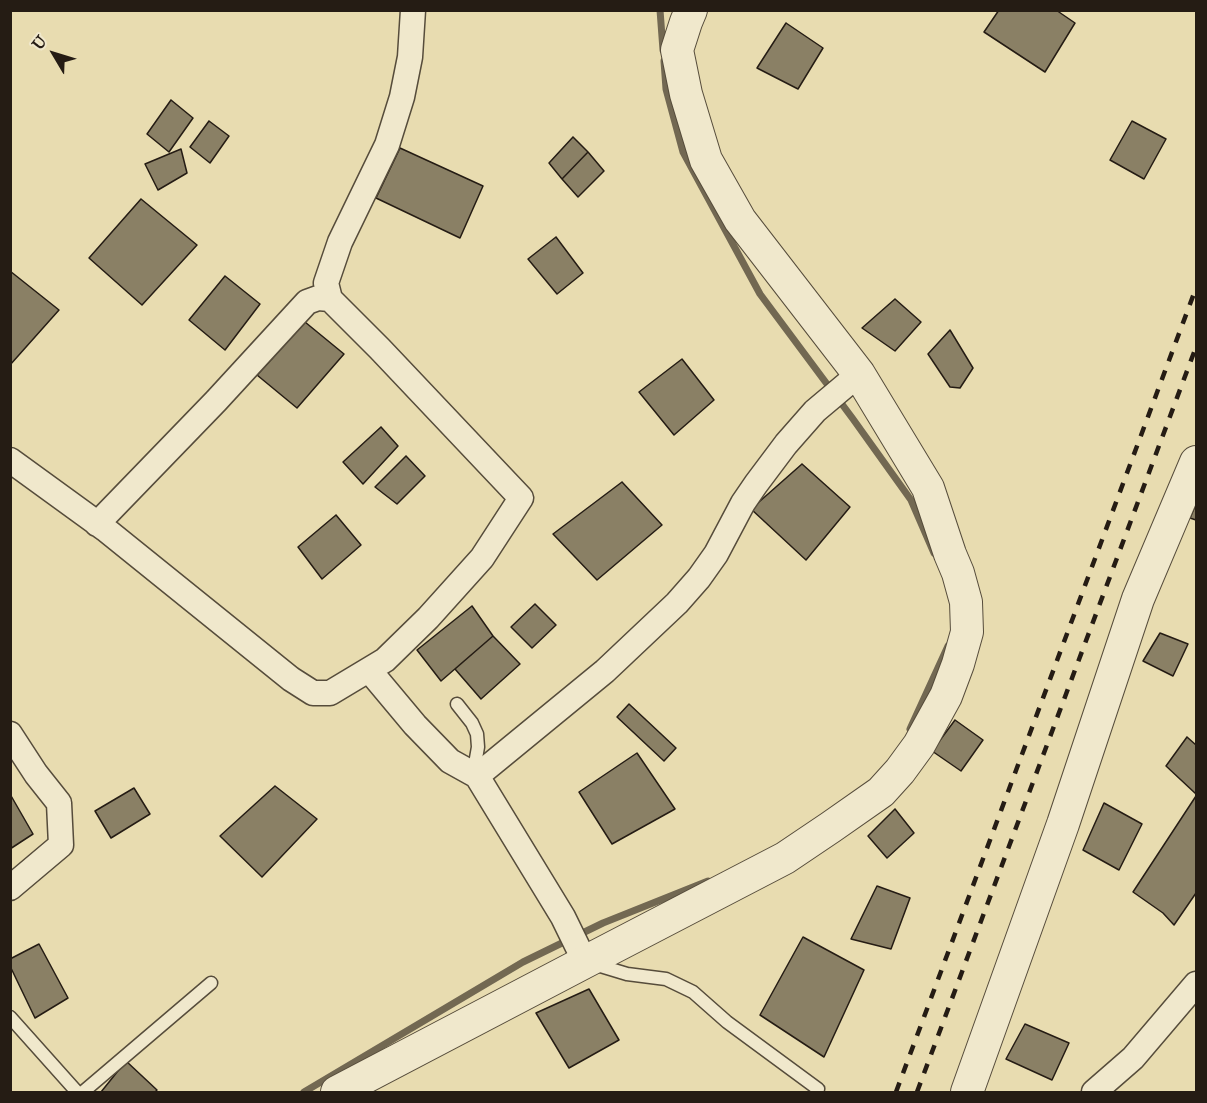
<!DOCTYPE html>
<style>
body{margin:0}
#map{position:relative;width:1207px;height:1103px;overflow:hidden;background:#e8dcb0;font-family:"IM FELL Great Primer",serif}
canvas{display:block}
.frame{position:absolute;inset:0;border:12px solid #251c14;pointer-events:none}
.north{position:absolute;left:24px;top:24px;width:60px;height:60px;-webkit-text-stroke:4px #f0e8cc;paint-order:stroke;rotate:308deg;font-size:16px;font-weight:700;line-height:24px;text-align:center;color:#251c14}
.north::after{content:'';display:block;margin:auto;width:21px;height:27px;background:#251c14;clip-path:polygon(50% 0,100% 100%,50% 72%,0 100%)}
</style>
<div id="map">
<canvas width="1207" height="1103"></canvas>
<div class="frame"></div>
<div class="north">U</div>
</div>
<script>
const ctx = document.querySelector('canvas').getContext('2d');
ctx.lineJoin = 'round';
const toPath = rows => new Path2D(rows.map(r => 'M' + r).join(''));
function strokePath(path, color, width, dash) { ctx.strokeStyle = color; ctx.lineWidth = width; ctx.lineCap = dash ? 'butt' : 'round'; ctx.setLineDash(dash || []); ctx.stroke(path); }
function fillPath(path, color) { ctx.fillStyle = color; ctx.fill(path, 'evenodd'); }
strokePath(toPath([
 [660,10,663,50],
 [664,61,666,89,683,152,760,294,853,419,911,500,934,553],
 [910,729,948,646],
 [304,1092,523,962,603,923,708,881]
]), '#726852', 7);
const building = toPath([
 [999,10,1056,10,1075,23,1045,72,984,32,999,10],
 [786,23,823,48,798,89,757,68,786,23],
 [171,100,193,118,169,152,147,134,171,100],
 [209,121,229,136,210,163,190,147,209,121],
 [1132,121,1166,139,1144,179,1110,160,1132,121],
 [573,137,588,152,562,179,549,163,573,137],
 [400,148,483,186,460,238,376,198,400,148],
 [181,149,187,173,158,190,145,164,181,149],
 [588,152,604,171,578,197,562,179,588,152],
 [141,199,197,245,142,305,89,258,141,199],
 [556,237,583,273,557,294,528,259,556,237],
 [10,271,59,310,10,365,10,271],
 [225,276,260,304,225,350,189,320,225,276],
 [895,299,921,322,895,351,862,328,895,299],
 [305,322,344,354,297,408,257,375,305,322],
 [950,330,973,368,960,388,950,387,928,354,950,330],
 [682,359,714,400,674,435,639,392,682,359],
 [381,427,398,446,363,484,343,462,381,427],
 [406,456,425,476,397,504,375,487,406,456],
 [802,464,850,507,806,560,751,509,802,464],
 [622,482,662,525,597,580,553,534,622,482],
 [1196,504,1196,520,1190,518,1196,504],
 [336,515,361,545,322,579,298,547,336,515],
 [535,604,556,625,532,648,511,627,535,604],
 [472,606,493,636,441,681,417,650,472,606],
 [1160,633,1188,644,1173,676,1143,661,1160,633],
 [493,636,520,664,481,699,455,669,493,636],
 [629,704,676,748,664,761,617,717,629,704],
 [955,720,983,740,961,771,932,751,955,720],
 [1187,737,1196,745,1196,794,1166,766,1187,737],
 [637,753,675,809,612,844,579,792,637,753],
 [275,786,317,819,262,877,220,836,275,786],
 [134,788,150,814,111,838,95,811,134,788],
 [10,794,33,834,10,849,10,794],
 [1196,796,1196,893,1174,925,1163,913,1133,892,1196,796],
 [1104,803,1142,824,1119,870,1083,850,1104,803],
 [895,809,914,833,887,858,868,836,895,809],
 [877,886,910,898,891,949,851,939,877,886],
 [803,937,864,970,824,1057,760,1015,803,937],
 [39,944,68,998,35,1018,10,966,10,959,39,944],
 [589,989,619,1040,569,1068,536,1013,589,989],
 [1025,1024,1069,1043,1052,1080,1006,1059,1025,1024],
 [126,1061,157,1090,155,1092,101,1092,126,1061]
]);
fillPath(building, '#8a8065');
strokePath(building, '#251c14', 1.5);
const service = toPath([
 [457,704,472,723,477,734,478,747,475,764,477,776],
 [594,964,627,974,666,979,693,992,727,1022,818,1089,817,1092],
 [10,1017,77,1092],
 [83,1092,211,983]
]);
const minor = toPath([
 [10,460,105,529,291,679,313,693,330,693,385,660,428,618,482,558,521,498,380,349,330,299,326,283,340,242,387,145,402,97,410,57,413,10],
 [97,524,216,401,307,302,318,298,330,299],
 [369,670,415,725,450,761,477,776],
 [10,734,36,774,59,803,61,845,10,888],
 [585,962,563,917,477,776,605,671,677,603,699,578,716,554,743,503,756,484,786,444,815,411,859,374],
 [1094,1092,1133,1058,1196,984]
]);
const tertiary = toPath([
 [337,1092,585,962,785,858,831,827,881,792,900,771,919,745,946,696,958,664,967,632,966,602,958,573,950,554,928,488,859,374,740,220,706,160,686,94,677,50,686,22,691,10],
 [967,1092,1063,824,1138,599,1196,462]
]);
strokePath(service, '#564c3b', 15);
strokePath(minor, '#564c3b', 27);
strokePath(tertiary, '#564c3b', 34);
strokePath(service, '#f0e8cc', 12);
strokePath(minor, '#f0e8cc', 24);
strokePath(tertiary, '#f0e8cc', 32);
strokePath(toPath([
 [896,1092,1196,288],
 [917,1092,1196,347]
]), '#251c14', 4.5, [10, 10]);
</script>
